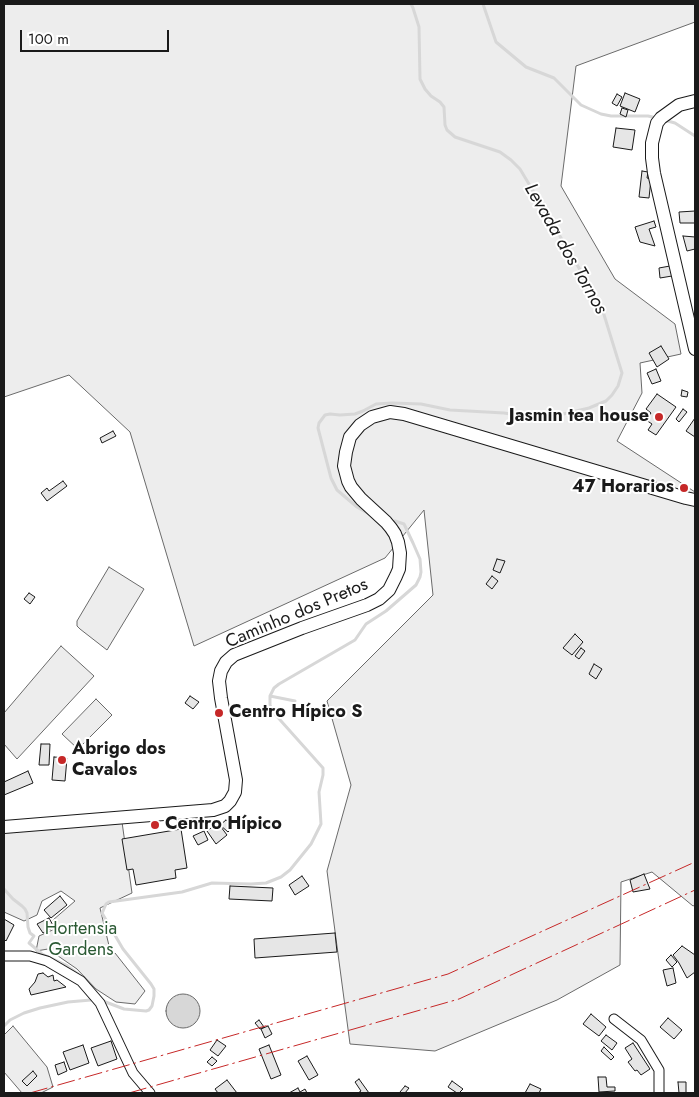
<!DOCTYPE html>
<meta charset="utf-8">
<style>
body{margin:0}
#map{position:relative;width:699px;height:1097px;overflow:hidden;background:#fff;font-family:Jost,sans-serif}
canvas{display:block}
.frame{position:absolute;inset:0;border:5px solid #1a1a1a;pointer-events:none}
.scale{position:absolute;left:20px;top:30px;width:149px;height:22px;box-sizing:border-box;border:2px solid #1a1a1a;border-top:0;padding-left:6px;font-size:15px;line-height:18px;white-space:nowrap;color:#1a1a1a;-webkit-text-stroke:4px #fff;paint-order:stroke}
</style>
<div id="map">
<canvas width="699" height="1097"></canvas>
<div class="frame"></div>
<div class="scale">100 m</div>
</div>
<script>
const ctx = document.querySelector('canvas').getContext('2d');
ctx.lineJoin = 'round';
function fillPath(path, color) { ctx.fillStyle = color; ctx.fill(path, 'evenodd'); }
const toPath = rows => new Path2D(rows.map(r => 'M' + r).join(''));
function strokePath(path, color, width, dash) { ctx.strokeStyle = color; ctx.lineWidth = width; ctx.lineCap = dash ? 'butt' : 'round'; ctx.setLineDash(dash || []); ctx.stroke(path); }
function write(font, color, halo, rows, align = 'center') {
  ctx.font = font + ' Jost,sans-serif'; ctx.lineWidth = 4; ctx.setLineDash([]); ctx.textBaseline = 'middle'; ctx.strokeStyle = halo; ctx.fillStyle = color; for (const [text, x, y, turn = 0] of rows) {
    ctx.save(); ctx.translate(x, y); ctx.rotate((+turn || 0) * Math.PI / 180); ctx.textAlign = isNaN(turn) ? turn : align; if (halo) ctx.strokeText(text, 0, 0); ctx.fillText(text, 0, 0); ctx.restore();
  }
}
const green = toPath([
 [4,4,695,4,695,22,576,66,561,186,615,279,675,324,681,354,640,363,642,393,617,441,695,492,695,905,693,906,652,872,621,882,620,965,557,1000,435,1051,350,1044,327,871,351,785,327,701,433,595,424,510,385,558,194,646,130,432,69,375,4,397,4,4],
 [109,567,144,589,107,650,80,629,77,626,77,621,109,567],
 [61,646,94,676,17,759,4,744,4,713,61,646],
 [96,699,112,715,78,749,62,734,96,699],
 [122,822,132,893,100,908,111,954,115,953,145,991,135,1004,116,1002,96,989,77,969,48,949,36,951,39,936,57,928,53,920,75,901,61,891,42,901,37,915,24,921,4,912,4,826,122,822],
 [13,1026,47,1067,53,1087,41,1093,22,1093,4,1072,4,1035,13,1026]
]);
fillPath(green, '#ededed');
strokePath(green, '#6a6a6a', 1);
const water = toPath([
 '166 1011a17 17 0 1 1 34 0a17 17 0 1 1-34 0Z'
]);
fillPath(water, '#d7d7d7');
strokePath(water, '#6a6a6a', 1);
strokePath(toPath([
 [483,4,496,42,526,67,554,78,581,105,601,114,611,116,648,116,657,118],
 [664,120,675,123,695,136],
 [369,514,357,507,337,490,331,478,318,428,319,423,325,415,330,414,340,415,355,414,363,411,376,404,392,403,421,404,450,410,504,413,536,418,559,415,589,408,606,401,612,395,618,386,622,373,601,305,520,169,511,160,500,152,455,137,447,130,445,125,444,107,440,102,431,96,425,89,420,79,419,27,413,8,411,4],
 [270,696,295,701],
 [4,889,13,899,22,906,25,909,27,913,28,927,30,933,34,936,29,943,42,954,66,965,78,974],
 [103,1001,124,1009,146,1011,149,1010,152,1006,154,996,154,989,151,984,123,949,102,913,103,911,106,904,109,902,182,892,212,883,251,884,266,883,281,877,290,870,311,844,321,824,319,792,323,775,323,768,273,712,270,705,270,696,274,688,279,684,355,640,366,624,386,611,416,585,420,577,421,572,420,559,413,543,404,524,395,521],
 [4,1026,10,1020,24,1013,40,1008,68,1002,91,1000]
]), '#d7d7d7', 3);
const building = toPath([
 [625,93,640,99,635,112,620,106,625,93],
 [617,94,622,97,617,106,612,103,617,94],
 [622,108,628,110,626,117,620,114,622,108],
 [616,128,635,130,632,150,613,147,616,128],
 [642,171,648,172,647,178,651,179,649,198,639,197,642,171],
 [695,211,695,223,680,223,679,212,695,211],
 [654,221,656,227,649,229,655,246,640,242,635,227,654,221],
 [683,236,695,237,695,249,687,251,683,236],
 [670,266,672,276,660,278,659,268,670,266],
 [661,346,669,359,657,367,649,353,661,346],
 [656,369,661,381,652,384,647,373,656,369],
 [682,390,688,392,687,397,681,396,682,390],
 [657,394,676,407,656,435,648,430,652,424,646,420,651,413,646,409,657,394],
 [683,409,687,412,679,422,676,419,683,409],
 [695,418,695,437,686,431,695,418],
 [113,431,116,436,102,443,100,438,113,431],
 [63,481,67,486,47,501,41,493,47,488,49,491,63,481],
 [497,559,505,561,500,573,493,570,497,559],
 [492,576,498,581,492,589,486,584,492,576],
 [29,593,35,597,30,604,24,599,29,593],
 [575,634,583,642,572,655,563,648,575,634],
 [581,648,585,651,579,659,575,656,581,648],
 [594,664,602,669,596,679,589,674,594,664],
 [190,696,199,702,193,709,185,703,190,696],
 [41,744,50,744,49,765,39,765,41,744],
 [54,757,67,758,65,781,52,780,54,757],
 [28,771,33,783,4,795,4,782,28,771],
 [226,820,233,827,228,832,220,825,226,820],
 [252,821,256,823,254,828,249,826,252,821],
 [218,823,227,835,216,844,207,831,218,823],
 [181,829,187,868,175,870,176,878,136,885,133,869,127,870,122,839,181,829],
 [204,831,208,840,198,845,193,836,204,831],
 [644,874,650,889,633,892,630,880,644,874],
 [302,876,309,886,295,895,289,885,302,876],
 [230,886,273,888,272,901,229,899,230,886],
 [60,896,67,905,51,918,44,910,60,896],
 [49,918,54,927,43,933,37,924,49,918],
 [4,919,14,925,6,941,4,939,4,919],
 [335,933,337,952,255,958,254,939,335,933],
 [682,946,695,955,695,972,687,978,679,963,673,955,682,946],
 [671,955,677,962,672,967,666,960,671,955],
 [673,968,676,983,667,986,663,970,673,968],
 [43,973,48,977,53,975,54,981,57,980,66,987,31,995,29,989,35,982,38,974,43,973],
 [591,1014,606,1027,599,1036,583,1024,591,1014],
 [668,1018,682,1030,674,1039,660,1027,668,1018],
 [259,1020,264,1027,260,1029,255,1023,259,1020],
 [268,1026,272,1034,265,1038,261,1029,268,1026],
 [606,1035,617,1043,612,1050,601,1041,606,1035],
 [217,1040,226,1046,218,1056,210,1050,217,1040],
 [111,1041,117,1059,98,1066,91,1048,111,1041],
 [633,1043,650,1069,641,1075,637,1070,635,1071,628,1062,632,1059,625,1048,633,1043],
 [83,1045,89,1063,70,1070,63,1052,83,1045],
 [269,1045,281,1075,271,1079,259,1049,269,1045],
 [604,1047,614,1057,611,1060,601,1051,604,1047],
 [307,1056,318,1075,309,1080,298,1061,307,1056],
 [212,1057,217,1061,212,1066,207,1062,212,1057],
 [64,1062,67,1071,58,1075,55,1065,64,1062],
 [33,1071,37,1076,27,1086,22,1081,33,1071],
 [598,1077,606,1077,607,1087,615,1087,615,1091,599,1092,598,1077],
 [359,1079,369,1093,358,1093,361,1091,355,1082,359,1079],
 [227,1080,237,1093,218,1093,215,1089,227,1080],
 [452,1081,463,1089,459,1093,457,1093,448,1087,452,1081],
 [678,1082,686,1082,686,1093,679,1093,678,1082],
 [530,1084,541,1089,539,1093,525,1093,530,1084],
 [405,1086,409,1088,405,1093,402,1093,400,1092,405,1086],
 [298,1088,300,1092,305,1089,307,1093,289,1093,298,1088]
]);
fillPath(building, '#e6e6e6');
strokePath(building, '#1a1a1a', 1);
const minor = toPath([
 [4,956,30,956,47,961,81,981,100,1003,133,1073,150,1093],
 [614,1019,641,1040,659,1070,659,1093]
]);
const secondary = toPath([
 [695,101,679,105,661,118,657,123,652,143,652,158,654,173,695,349],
 [4,827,213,810,225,806,230,801,235,792,236,780,221,698,219,681,221,671,226,662,234,655,239,653,302,628,367,605,379,599,389,590,396,576,399,569,400,553,398,542,395,534,391,528,386,522,361,499,351,487,348,481,344,466,346,452,350,437,360,425,372,417,390,412,404,414,686,498,695,500]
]);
strokePath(minor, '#1a1a1a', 11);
strokePath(secondary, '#1a1a1a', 14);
strokePath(minor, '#fff', 9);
strokePath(secondary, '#fff', 12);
strokePath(toPath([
 [30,1093,448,974,695,862],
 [129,1093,459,999,695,890]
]), '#c62828', 1, [18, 4, 2.5, 4]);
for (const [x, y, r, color] of [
 [659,417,5,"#c62828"],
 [684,488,5,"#c62828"],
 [219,713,5,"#c62828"],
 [62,760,5,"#c62828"],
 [155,825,5,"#c62828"]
]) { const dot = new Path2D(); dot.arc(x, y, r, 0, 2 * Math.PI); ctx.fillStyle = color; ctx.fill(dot); strokePath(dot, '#fff', 2); }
write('bold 18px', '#1a1a1a', '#fff', [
 ["Jasmin tea house",649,417,"right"],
 ["47 Horarios",674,488,"right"],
 ["Centro Hípico S",229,713],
 ["Abrigo dos",72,750],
 ["Cavalos",72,771],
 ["Centro Hípico",165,825]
], 'left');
write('18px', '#1a1a1a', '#fff', [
 ["Caminho dos Pretos",297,614,-23]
]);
write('18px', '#2b5a34', '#fff', [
 ["Hortensia",81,930],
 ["Gardens",81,951]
]);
write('italic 19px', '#1a1a1a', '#fff', [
 ["Levada dos Tornos",565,249,60]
]);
</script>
